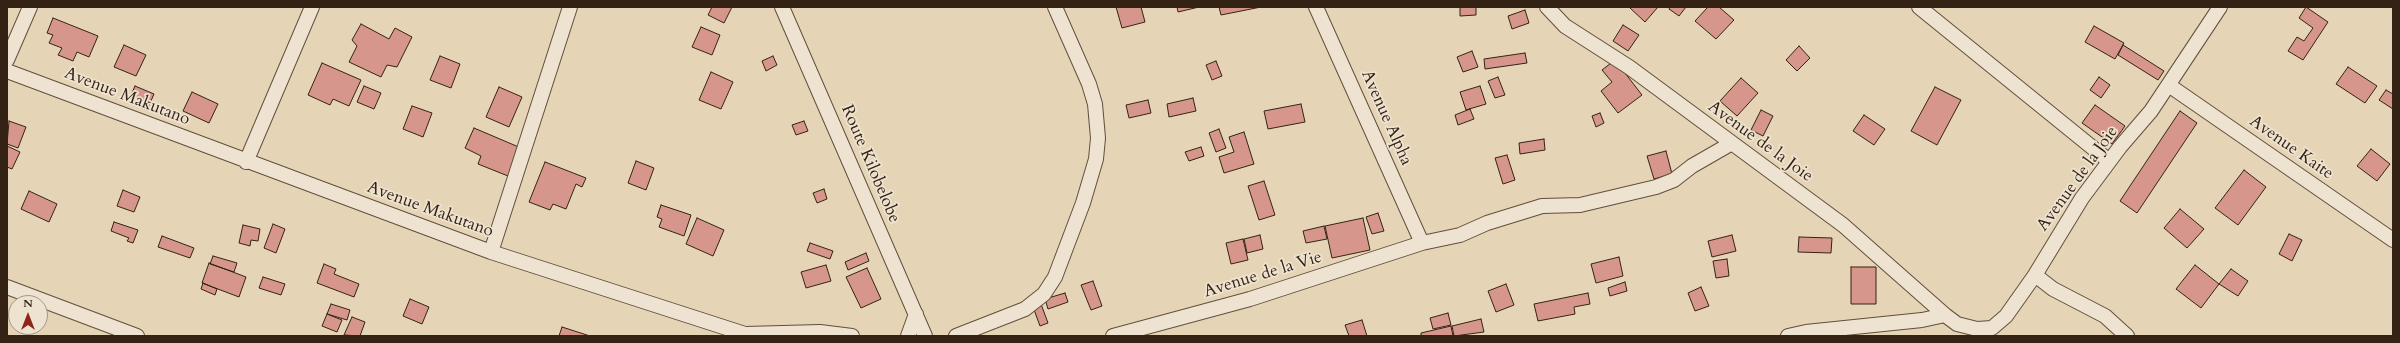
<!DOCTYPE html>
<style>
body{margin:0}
#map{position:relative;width:2400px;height:343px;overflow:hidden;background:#e5d4b6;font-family:Cardo,serif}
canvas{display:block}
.frame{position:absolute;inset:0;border:8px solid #342315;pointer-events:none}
.north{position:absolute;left:8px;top:295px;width:40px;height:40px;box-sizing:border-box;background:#eee3d0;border:1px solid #a49685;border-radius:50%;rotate:0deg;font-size:11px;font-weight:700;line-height:16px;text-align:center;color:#342315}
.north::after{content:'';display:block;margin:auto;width:14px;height:18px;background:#8f2418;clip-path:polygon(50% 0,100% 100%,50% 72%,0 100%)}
</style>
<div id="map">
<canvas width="2400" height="343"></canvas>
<div class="frame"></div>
<div class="north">N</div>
</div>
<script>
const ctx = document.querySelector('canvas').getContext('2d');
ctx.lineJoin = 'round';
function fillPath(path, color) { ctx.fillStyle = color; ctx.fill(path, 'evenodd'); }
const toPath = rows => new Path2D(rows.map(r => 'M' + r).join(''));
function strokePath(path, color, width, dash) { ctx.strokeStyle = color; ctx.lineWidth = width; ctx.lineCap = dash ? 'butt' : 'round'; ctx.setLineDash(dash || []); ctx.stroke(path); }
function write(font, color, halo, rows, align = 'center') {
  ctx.font = font + ' Cardo,serif'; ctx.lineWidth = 3.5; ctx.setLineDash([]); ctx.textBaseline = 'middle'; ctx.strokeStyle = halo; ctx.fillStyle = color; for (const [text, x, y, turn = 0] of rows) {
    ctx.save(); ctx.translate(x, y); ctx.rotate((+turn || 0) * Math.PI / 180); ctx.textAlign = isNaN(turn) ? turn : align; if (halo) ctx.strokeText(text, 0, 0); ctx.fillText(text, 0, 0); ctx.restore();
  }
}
const building = toPath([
 [712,7,732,7,724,23,708,15,712,7],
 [1116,7,1141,7,1145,22,1122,28,1116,7],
 [1177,7,1199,7,1178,12,1177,7],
 [1219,7,1261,7,1221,15,1219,7],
 [1460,7,1476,7,1476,15,1460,16,1460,7],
 [1629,7,1658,7,1645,22,1629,7],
 [1670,7,1686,7,1679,16,1669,9,1670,7],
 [1708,7,1719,7,1734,20,1716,39,1695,21,1708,7],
 [2306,7,2328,22,2303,60,2288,51,2297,37,2304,41,2313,28,2299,18,2306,7],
 [1525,10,1529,23,1512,29,1508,16,1525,10],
 [53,18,98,36,89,57,77,52,73,61,58,55,62,48,49,43,53,35,47,33,53,18],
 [361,24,389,39,395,28,412,37,397,67,387,65,381,77,349,62,357,46,352,40,361,24],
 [1623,25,1639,35,1628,51,1613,41,1623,25],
 [2094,26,2124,43,2115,59,2085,42,2094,26],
 [701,27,720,35,712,55,692,47,701,27],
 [124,45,146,55,136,76,114,67,124,45],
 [2123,45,2164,71,2158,80,2118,55,2123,45],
 [1799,46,1810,58,1797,71,1786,60,1799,46],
 [1472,51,1478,67,1463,72,1457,57,1472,51],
 [1525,53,1527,63,1485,69,1484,59,1525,53],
 [440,56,460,64,451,88,430,80,440,56],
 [773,56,777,65,766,71,762,61,773,56],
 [1615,60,1642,95,1618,113,1601,91,1612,82,1602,70,1615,60],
 [1216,61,1222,76,1212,80,1206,65,1216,61],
 [322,63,361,80,349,106,333,99,330,105,308,95,322,63],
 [2348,67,2377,86,2365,103,2336,84,2348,67],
 [711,72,733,82,721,109,699,100,711,72],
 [1498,77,1505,95,1495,98,1488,81,1498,77],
 [2099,77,2110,85,2101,98,2090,90,2099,77],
 [1741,78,1758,93,1737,116,1720,101,1741,78],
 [135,86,154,94,147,110,128,102,135,86],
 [364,86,381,93,374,109,357,102,364,86],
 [1480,86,1486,104,1466,110,1460,92,1480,86],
 [499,87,522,97,509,127,486,117,499,87],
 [1935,87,1961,100,1937,145,1911,131,1935,87],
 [2386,90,2393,94,2393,109,2379,100,2386,90],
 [192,92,218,104,209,123,183,111,192,92],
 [1193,98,1196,111,1169,117,1167,104,1193,98],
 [1148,100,1151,113,1129,118,1126,105,1148,100],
 [1301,104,1305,122,1268,129,1264,111,1301,104],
 [2095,105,2125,126,2112,144,2082,123,2095,105],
 [412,106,432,113,423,137,403,129,412,106],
 [1470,109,1474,119,1458,125,1455,115,1470,109],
 [1761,110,1773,116,1763,136,1751,130,1761,110],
 [2180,111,2197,123,2137,213,2120,201,2180,111],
 [1600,113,1604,123,1596,127,1592,116,1600,113],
 [1864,115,1885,129,1874,145,1853,131,1864,115],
 [9,121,26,127,18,148,7,144,9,121],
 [804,121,808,131,796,135,792,125,804,121],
 [474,128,521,148,508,176,478,164,481,156,465,148,474,128],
 [1219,129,1226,148,1216,152,1209,133,1219,129],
 [1244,132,1254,164,1224,173,1219,157,1234,152,1229,137,1244,132],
 [1544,139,1545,150,1520,154,1519,143,1544,139],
 [7,146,20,152,12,169,7,167,7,146],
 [1201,147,1204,156,1189,161,1185,152,1201,147],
 [2371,149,2390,164,2377,181,2357,166,2371,149],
 [1666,151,1672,174,1654,179,1647,156,1666,151],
 [1507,155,1515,180,1503,184,1495,158,1507,155],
 [636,161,654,168,646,190,628,183,636,161],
 [545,162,586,178,582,187,576,184,566,209,553,204,550,210,529,202,545,162],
 [2244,170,2266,187,2238,225,2215,208,2244,170],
 [1264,181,1275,215,1259,220,1248,186,1264,181],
 [824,189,827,199,817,203,813,193,824,189],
 [123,190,140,197,134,212,117,206,123,190],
 [29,191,57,204,49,222,21,209,29,191],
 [661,205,691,215,684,236,659,227,662,219,657,217,661,205],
 [2180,209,2204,229,2187,248,2164,228,2180,209],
 [1378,213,1384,231,1372,234,1366,217,1378,213],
 [697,218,724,230,713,256,686,244,697,218],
 [1363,218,1370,250,1332,258,1325,226,1363,218],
 [114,222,138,230,133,243,127,241,129,238,111,231,114,222],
 [273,224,285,229,276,253,264,248,273,224],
 [243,225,260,229,258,241,251,240,250,246,239,243,243,225],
 [1324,226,1327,239,1306,243,1303,231,1324,226],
 [2289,234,2302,240,2292,261,2279,254,2289,234],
 [1260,235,1263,249,1247,253,1244,239,1260,235],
 [1732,235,1736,251,1712,257,1708,241,1732,235],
 [162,236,194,248,190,258,158,247,162,236],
 [1799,237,1832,238,1831,253,1798,252,1799,237],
 [1243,239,1248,260,1231,264,1226,243,1243,239],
 [810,243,833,251,830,259,807,251,810,243],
 [866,253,869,261,848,270,845,262,866,253],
 [213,256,237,263,234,272,210,264,213,256],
 [1619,257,1623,276,1596,283,1591,264,1619,257],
 [1727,259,1729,276,1716,278,1713,261,1727,259],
 [209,263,246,277,239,297,202,283,209,263],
 [324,264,336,269,334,274,359,284,354,297,317,283,324,264],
 [826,265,831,281,806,288,801,272,826,265],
 [2195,265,2219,284,2201,308,2176,289,2195,265],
 [1851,267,1876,267,1876,304,1851,304,1851,267],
 [867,268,881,299,861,308,846,277,867,268],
 [2231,269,2248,281,2238,296,2219,284,2231,269],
 [263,277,285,284,281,295,259,288,263,277],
 [1093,281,1102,306,1091,310,1081,285,1093,281],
 [1625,282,1627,291,1610,296,1608,288,1625,282],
 [203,283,217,289,215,295,201,289,203,283],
 [1506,284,1514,305,1496,312,1488,291,1506,284],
 [1701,287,1709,306,1695,311,1688,293,1701,287],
 [1065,293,1068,302,1048,309,1045,299,1065,293],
 [1588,293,1590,304,1574,307,1575,314,1538,321,1534,304,1588,293],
 [410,299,429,307,422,324,403,316,410,299],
 [331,304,350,310,347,320,327,314,331,304],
 [1041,304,1048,323,1040,326,1033,307,1041,304],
 [1448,313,1451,325,1433,329,1430,318,1448,313],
 [327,314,342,320,337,332,322,326,327,314],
 [352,317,365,322,360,336,344,335,352,317],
 [1481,319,1484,332,1454,336,1452,326,1481,319],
 [1362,320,1367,336,1349,336,1345,325,1362,320],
 [1451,326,1453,336,1421,336,1421,333,1451,326],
 [562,327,590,336,559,336,562,327]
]);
fillPath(building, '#d6968b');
strokePath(building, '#342315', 1);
const minor = toPath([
 [782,7,925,336],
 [1316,7,1422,243],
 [1547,7,1565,26,1629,67,1843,225,1945,315,1957,324,1977,329,1992,328,2006,316,2035,275,2082,198,2120,147,2151,111,2220,7],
 [1919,7,2109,161],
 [7,60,30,7],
 [7,71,491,252,745,334,820,332,852,336],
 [2170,86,2393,240],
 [246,162,312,7],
 [491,252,570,7],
 [2035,275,2053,289,2105,316,2127,336],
 [7,287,137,336],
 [908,336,916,314],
 [956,336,1025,309,1044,294,1055,277,1083,203,1096,159,1098,138,1095,104,1089,84,1055,7],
 [1113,336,1250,299,1422,243,1460,235,1487,223,1542,206,1580,205,1656,187,1674,180,1692,166,1732,143],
 [1788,336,1806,332,1922,320,1945,315]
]);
strokePath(minor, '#604f3d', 16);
strokePath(minor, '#eee3d0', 14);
write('17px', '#342315', '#eee3d0', [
 ["Avenue Makutano",127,97,21],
 ["Avenue Alpha",1386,118,66],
 ["Avenue de la Joie",1760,142,36],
 ["Avenue Kaite",2291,148,35],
 ["Route Kilobelobe",870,164,67],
 ["Avenue de la Joie",2078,179,-54],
 ["Avenue Makutano",430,210,20],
 ["Avenue de la Vie",1263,275,-17]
]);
</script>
